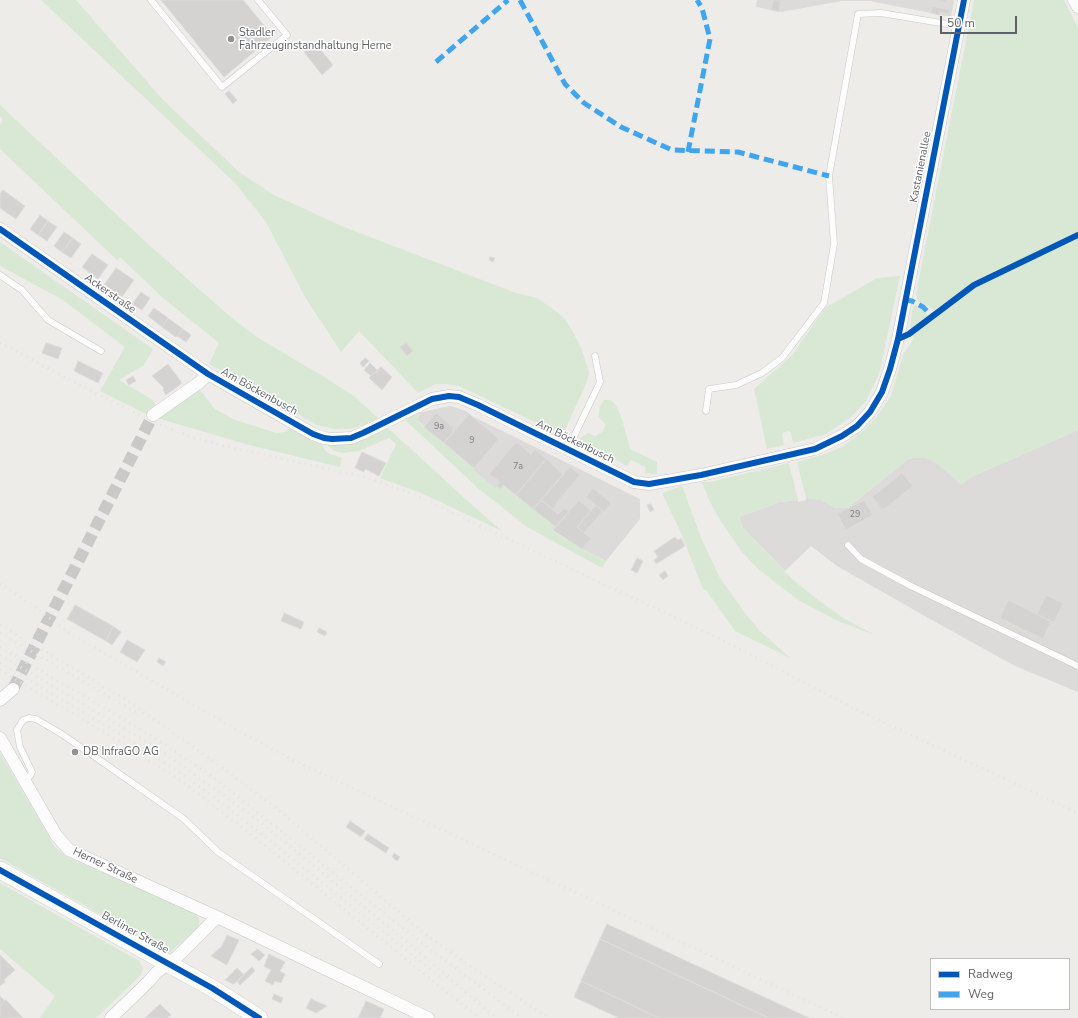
<!DOCTYPE html>
<meta charset="utf-8">
<style>
body{margin:0}
#map{position:relative;width:1078px;height:1018px;overflow:hidden;background:#edece9;font-family:"Nunito Sans",sans-serif}
canvas{display:block}
.legend{position:absolute;left:930px;top:958px;width:140px;height:52px;box-sizing:border-box;background:#fff;border:1px solid #bfc0c2;margin:0;padding:5px 7px;list-style:none;font-size:12px;color:#5e6266}
.legend li{display:flex;align-items:center;gap:8px;height:20px}
.legend b{width:20px;border:1px solid #bfc0c2}
.scale{position:absolute;left:940px;top:16px;width:77px;height:18px;box-sizing:border-box;border:2px solid #5e6266;border-top:0;padding-left:5px;font-size:12px;line-height:14px;white-space:nowrap;color:#5e6266;-webkit-text-stroke:3px #fff;paint-order:stroke}
</style>
<div id="map">
<canvas width="1078" height="1018"></canvas>
<ul class="legend">
<li><b style="height:5px;background:#0057b8"></b>Radweg</li>
<li><b style="height:5px;background:#41a5ee"></b>Weg</li>
</ul>
<div class="scale">50 m</div>
</div>
<script>
const ctx = document.querySelector('canvas').getContext('2d');
ctx.lineJoin = 'round';
function fillPath(path, color) { ctx.fillStyle = color; ctx.fill(path, 'evenodd'); }
const toPath = rows => new Path2D(rows.map(r => 'M' + r).join(''));
function strokePath(path, color, width, dash) { ctx.strokeStyle = color; ctx.lineWidth = width; ctx.lineCap = dash ? 'butt' : 'round'; ctx.setLineDash(dash || []); ctx.stroke(path); }
function write(font, color, halo, rows, align = 'center') {
  ctx.font = font + ' "Nunito Sans",sans-serif'; ctx.lineWidth = 3; ctx.setLineDash([]); ctx.textBaseline = 'middle'; ctx.strokeStyle = halo; ctx.fillStyle = color; for (const [text, x, y, turn = 0] of rows) {
    ctx.save(); ctx.translate(x, y); ctx.rotate((+turn || 0) * Math.PI / 180); ctx.textAlign = isNaN(turn) ? turn : align; if (halo) ctx.strokeText(text, 0, 0); ctx.fillText(text, 0, 0); ctx.restore();
  }
}
fillPath(toPath([
 [757,0,954,0,951,17,870,1,842,1,781,12,756,7],
 [450,406,466,411,472,416,640,499,640,519,606,561,582,549,553,530,556,527,504,486,501,489,495,488,473,470,474,468,417,420,419,417,418,413],
 [1078,430,1078,692,1015,666,930,619,837,566,811,546,785,571,743,528,739,517,780,502,798,500,798,502,806,500,806,498,821,500,836,508,848,508,908,459,913,458,926,458,936,462,961,484,971,477]
]), '#dddbd9');
fillPath(toPath([
 [41,0,76,0,163,100,238,171,274,195,344,227,516,293,537,298,557,312,566,320,581,347,589,372,587,382,564,432,558,433,459,386,447,384,436,384,418,393,359,331,341,352,305,297,266,222,236,184],
 [974,0,1064,0,1078,28,1078,233,972,284,934,310,918,301,916,294],
 [0,105,148,244,233,319,260,339,326,378,355,397,379,419,368,424,349,429,334,429,317,425,209,364,219,343,163,298,120,257,117,260,0,149,0,125,3,120,0,116],
 [1078,238,1078,430,971,477,960,484,936,462,926,458,913,458,908,459,848,508,836,508,821,500,806,498,797,462,825,454,842,447,863,431,875,419,891,396,903,355,914,338,912,335,973,288],
 [0,242,153,349,144,365,119,380,153,400,156,406,146,414,100,391,125,347,63,300,0,266],
 [900,276,879,374,866,401,851,417,826,434,793,443,790,431,782,433,784,445,767,449,754,389,792,355,825,308,877,278],
 [915,305,926,312,928,316,912,329,910,327,913,306],
 [199,389,215,409,235,420,277,433,284,432,291,428,322,442,324,449,328,453,342,458,340,467,249,445,157,418],
 [604,400,610,400,616,405,622,419,630,449,657,462,657,474,645,473,646,467,631,460,627,466,579,439,588,433,595,436,602,432,606,425,599,417,599,412,600,406],
 [418,412,419,417,417,421,474,468,473,470,495,488,497,486,501,489,503,485,556,527,553,531,582,549,606,561,602,568,527,527,479,489,404,419],
 [388,428,472,505,502,531,421,493,380,478,396,444,389,438,359,451,343,453,334,451,326,444,376,432,378,433],
 [789,463,798,500,780,502,739,517,743,528,791,578,818,600,845,619,875,635,838,621,798,600,757,568,743,553,721,522,710,502,702,482,710,482],
 [682,486,702,540,720,578,744,612,759,630,790,658,735,631,706,590,703,589,680,531,662,493],
 [0,753,55,847,59,851,69,858,193,912,199,918,199,927,169,953,0,858],
 [0,883,139,961,143,969,141,975,96,1018,40,1018,55,996,0,949]
]), '#d8e8d5');
const building = toPath([
 [161,0,243,0,273,36,224,77,161,0],
 [773,0,781,0,779,12,771,10,773,0],
 [934,0,947,0,946,3,934,0],
 [932,6,950,10,949,14,939,12,939,15,931,13,932,6],
 [315,43,333,65,322,75,304,52,315,43],
 [229,91,237,100,233,104,225,94,229,91],
 [3,190,25,206,16,219,0,208,0,194,3,190],
 [40,215,48,221,38,235,30,229,40,215],
 [48,221,57,227,47,241,38,235,48,221],
 [64,232,73,238,62,252,54,246,64,232],
 [73,238,81,244,71,258,62,252,73,238],
 [92,254,108,265,98,279,82,267,92,254],
 [490,257,495,258,493,262,489,260,490,257],
 [116,268,134,280,122,297,104,285,116,268],
 [141,292,150,298,142,310,132,304,141,292],
 [154,308,168,318,162,327,148,316,154,308],
 [168,318,183,329,176,337,162,327,168,318],
 [183,329,191,335,186,342,177,336,183,329],
 [46,343,62,348,58,359,42,353,46,343],
 [406,343,413,351,407,356,400,347,406,343],
 [365,358,369,361,363,367,360,363,365,358],
 [78,361,103,373,98,383,74,371,78,361],
 [370,363,378,371,371,376,364,370,370,363],
 [168,364,182,383,166,395,163,390,164,388,152,376,168,364],
 [381,367,392,377,382,390,369,378,381,367],
 [133,376,136,381,129,385,126,380,133,376],
 [436,413,454,428,452,431,454,432,444,443,424,427,436,413],
 [469,414,499,439,474,468,444,443,469,414],
 [516,442,531,454,535,449,546,459,516,495,503,485,501,489,497,486,500,482,489,474,516,442],
 [362,452,386,463,379,476,365,469,364,472,355,468,362,452],
 [546,459,563,474,533,509,516,495,546,459],
 [570,467,580,475,557,502,554,510,541,500,570,467],
 [902,473,913,486,883,510,872,497,902,473],
 [593,488,611,503,604,512,586,497,593,488],
 [541,500,558,514,564,508,569,512,556,527,533,509,541,500],
 [579,500,591,511,577,527,591,539,582,549,553,530,579,500],
 [864,500,873,515,846,530,837,514,864,500],
 [651,504,654,510,650,512,647,505,651,504],
 [596,505,603,511,584,533,577,527,596,505],
 [675,537,678,540,681,538,685,546,656,564,654,560,658,557,654,551,675,537],
 [637,558,643,561,637,573,631,570,637,558],
 [665,571,668,576,663,580,659,575,665,571],
 [1046,595,1063,603,1054,623,1037,614,1046,595],
 [1008,600,1051,621,1043,639,1000,618,1008,600],
 [75,605,113,626,106,641,67,619,75,605],
 [284,613,304,622,301,629,281,621,284,613],
 [113,626,121,632,112,645,106,641,113,626],
 [319,628,327,632,325,636,317,632,319,628],
 [127,640,145,650,137,662,120,652,127,640],
 [159,658,166,662,163,666,157,662,159,658],
 [350,821,365,831,361,837,346,827,350,821],
 [368,834,389,848,386,853,364,839,368,834],
 [394,853,400,857,397,861,392,857,394,853],
 [607,924,809,1018,769,1018,600,939,607,924],
 [227,935,239,940,227,965,211,956,222,946,227,935],
 [600,939,769,1018,659,1018,581,981,600,939],
 [257,949,265,955,259,961,251,954,257,949],
 [269,954,285,962,280,971,285,974,281,983,275,981,273,985,265,981,271,970,264,966,269,954],
 [0,955,15,970,4,980,5,982,0,986,0,955],
 [252,967,255,971,240,985,237,981,252,967],
 [237,968,244,975,235,983,233,984,225,980,237,968],
 [581,981,659,1018,619,1018,574,997,581,981],
 [274,994,283,998,281,1003,272,999,274,994],
 [0,996,5,1001,0,1006,0,996],
 [311,999,327,1006,316,1013,306,1008,311,999],
 [6,1000,23,1018,0,1018,0,1006,6,1000],
 [366,1001,384,1009,380,1018,358,1018,366,1001],
 [160,1004,171,1015,167,1018,145,1018,160,1004]
]);
fillPath(building, '#d4d3d2');
strokePath(building, '#dcdcd8', 1);
strokePath(toPath([
 [13,689,153,415]
]), '#c9cac8', 12, [12, 6]);
const lane = toPath([
 [151,0,222,87,287,35,258,0],
 [0,275,22,290,48,320,101,351],
 [706,411,709,389,736,385,762,373,782,358,824,303,834,244,829,176,858,14,881,13,959,26],
 [568,449,600,382,595,356],
 [848,545,861,559,911,586,1078,666],
 [25,781,30,776,32,772,20,747,17,730,23,720,29,718,36,719,60,733,91,754,184,819,218,852,379,964]
]);
const street = toPath([
 [1074,0,1078,7],
 [0,229,208,374,313,434,324,438,332,439,351,438,363,433,432,399,449,396,459,397,478,405,634,482,649,484,701,475,815,449,842,436,857,426,870,412,882,392,890,369,898,339,964,0],
 [153,415,200,382,208,374],
 [0,700,13,689],
 [0,738,56,835,69,850,217,917,428,1018],
 [111,1018,148,982,157,972,178,956,217,917]
]);
const secondary = toPath([
 [0,870,212,988,259,1018]
]);
strokePath(lane, '#c8c8c8', 7);
strokePath(street, '#c8c8c8', 13);
strokePath(secondary, '#cacaca', 18);
strokePath(lane, '#fcfcfc', 6);
strokePath(street, '#fcfcfc', 12);
strokePath(secondary, '#fcfcfc', 17);
strokePath(toPath([
 [0,343,99,395,158,424,192,437,229,447,365,477,411,493,718,638,849,706,1078,813],
 [0,584,31,604,71,634,249,737,295,761,843,1018],
 [0,625,125,699,212,760,277,809,424,933,473,968,549,1018],
 [0,633,137,713],
 [0,647,147,733,209,774,409,933,522,1018],
 [0,655,154,746,254,817,407,942,496,1018],
 [0,663,130,740,186,777,230,809,440,977],
 [0,670,127,746,183,782,258,840,479,1018]
]), '#e3e4e3', 3, [1, 5]);
strokePath(toPath([
 [520,0,565,84,584,103,621,127,672,150,738,152,829,176],
 [436,62,508,0],
 [688,152,710,39,702,8,697,0],
 [905,300,912,301,923,307,933,317]
]), '#41a5ee', 5, [10, 5]);
strokePath(toPath([
 [0,229,208,374,313,434,324,438,332,439,351,438,363,433,432,399,449,396,459,397,478,405,634,482,649,484,701,475,815,449,842,436,857,426,870,412,882,392,890,369,898,339,964,0],
 [898,339,909,334,974,285,1078,235],
 [0,870,212,988,259,1018]
]), '#0057b8', 6);
for (const [x, y, r, color] of [
 [231,39,4,"#909294"],
 [75,752,4,"#909294"]
]) { const dot = new Path2D(); dot.arc(x, y, r, 0, 2 * Math.PI); ctx.fillStyle = color; ctx.fill(dot); strokePath(dot, '#fff', 1.5); }
write('9px', '#7d8082', null, [
 ["9a",439,427],
 ["9",472,441],
 ["7a",518,467],
 ["29",855,515]
]);
write('11px', '#5e6266', '#fff', [
 ["Stadler",239,33],
 ["Fahrzeuginstandhaltung Herne",239,46],
 ["DB InfraGO AG",83,752]
], 'left');
write('11px', '#5e6266', '#fff', [
 ["Kastanienallee",921,167,-79],
 ["Ackerstraße",110,294,35],
 ["Am Böckenbusch",259,392,29],
 ["Am Böckenbusch",575,442,26],
 ["Herner Straße",105,866,25],
 ["Berliner Straße",135,933,29]
]);
</script>
